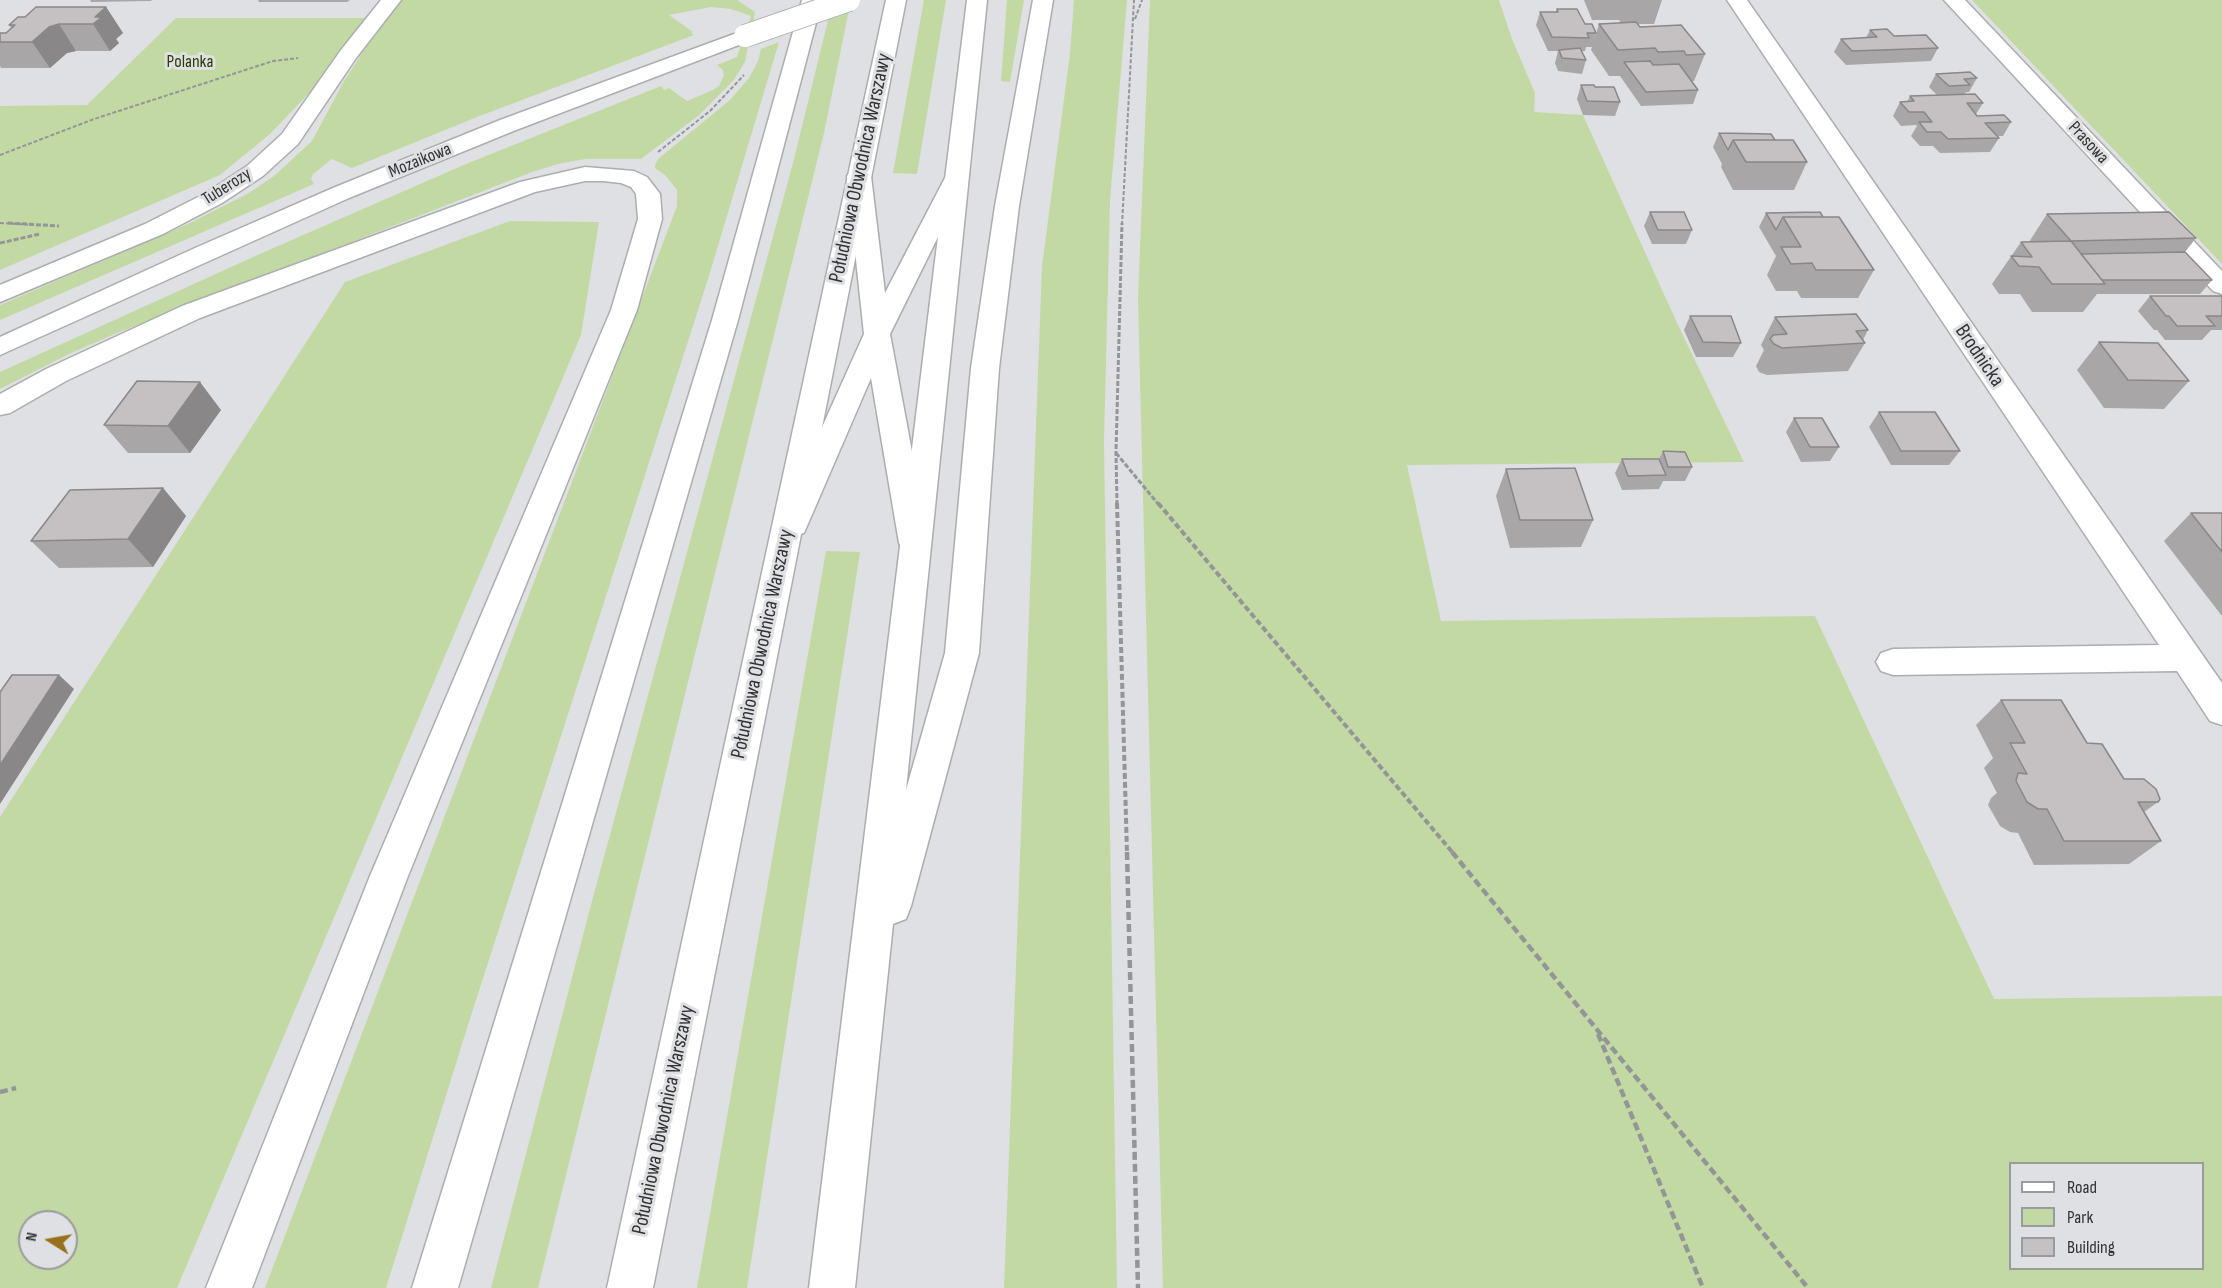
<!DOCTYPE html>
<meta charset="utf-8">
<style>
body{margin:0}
#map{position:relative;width:2222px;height:1288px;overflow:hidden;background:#dee0e3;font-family:"Sofia Sans Condensed",sans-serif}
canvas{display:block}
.legend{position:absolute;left:2009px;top:1162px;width:195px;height:108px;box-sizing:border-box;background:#dee0e3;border:2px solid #999b9d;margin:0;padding:8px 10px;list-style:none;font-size:18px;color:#323334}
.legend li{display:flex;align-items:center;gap:12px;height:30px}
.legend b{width:30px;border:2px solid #999b9d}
.north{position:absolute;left:18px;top:1210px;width:60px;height:60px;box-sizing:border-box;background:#dee0e3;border:2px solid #999b9d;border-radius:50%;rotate:281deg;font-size:16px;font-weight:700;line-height:24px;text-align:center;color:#323334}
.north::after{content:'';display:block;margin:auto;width:21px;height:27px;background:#97711b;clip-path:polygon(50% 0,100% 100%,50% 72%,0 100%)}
</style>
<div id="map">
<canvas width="2222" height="1288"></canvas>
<ul class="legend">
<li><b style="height:8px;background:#fff"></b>Road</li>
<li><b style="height:16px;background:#c3d9a4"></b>Park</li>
<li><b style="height:16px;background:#c5c1c2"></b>Building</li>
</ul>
<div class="north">N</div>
</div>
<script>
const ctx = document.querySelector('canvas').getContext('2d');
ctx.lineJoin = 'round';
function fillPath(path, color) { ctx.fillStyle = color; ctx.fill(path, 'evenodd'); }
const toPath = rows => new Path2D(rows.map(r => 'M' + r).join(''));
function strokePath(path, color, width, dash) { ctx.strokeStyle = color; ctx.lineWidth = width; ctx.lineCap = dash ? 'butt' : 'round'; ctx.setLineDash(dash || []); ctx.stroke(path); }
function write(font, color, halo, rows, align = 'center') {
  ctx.font = font + ' "Sofia Sans Condensed",sans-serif'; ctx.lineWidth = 6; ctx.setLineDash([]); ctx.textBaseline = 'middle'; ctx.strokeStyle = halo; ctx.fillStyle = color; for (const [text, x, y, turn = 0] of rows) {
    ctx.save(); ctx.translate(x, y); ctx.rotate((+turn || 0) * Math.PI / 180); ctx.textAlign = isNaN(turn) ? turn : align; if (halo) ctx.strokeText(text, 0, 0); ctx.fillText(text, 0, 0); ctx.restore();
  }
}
fillPath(toPath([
 [402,0,737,0,755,12,745,62,733,81,698,116,641,159,585,159,558,164,532,172,117,333,69,354,0,389,0,372,262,253,466,164,661,86,664,90,669,88,687,101,713,90,719,86,724,75,723,70,717,65,737,57,751,16,731,9,711,7,669,15,693,32,691,33,694,35,477,117,352,168,332,159,313,174,311,179,314,184,0,320,0,305,188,224,249,193,274,176,312,141,343,83,364,50],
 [833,0,851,0,824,133,538,1288,491,1288,592,901,793,163],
 [924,0,946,0,917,174,893,173],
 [1007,0,1024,0,1010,82,1001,81],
 [1074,0,1127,0,1110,200,1104,441,1117,1288,1004,1288,1042,266,1070,54],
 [1150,0,1499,0,1512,39,1535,93,1534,112,1583,115,1677,323,1744,462,1407,465,1441,621,1815,616,1994,999,2222,996,2222,1288,1163,1288,1138,299],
 [2010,1164,2202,1164,2202,1268,2010,1268],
 [1972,0,2222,0,2222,264],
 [176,18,373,18,314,88,270,134,220,175,0,270,0,106,87,105],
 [779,42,709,276,468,1025,386,1288,265,1288,677,206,677,190,665,175,655,168,655,165,658,159,730,100,749,78,758,61,761,49],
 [510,221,599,222,581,335,177,1288,0,1288,0,817,345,282],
 [30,1222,66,1222,66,1258,30,1258],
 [826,551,860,552,747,1288,697,1288]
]), '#c3d9a4');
const minor = toPath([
 [381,0,401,0,356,58,298,144,263,176,222,203,163,234,0,302,0,285,145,224,206,193,247,166,282,134,341,50,381,0],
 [1727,0,1747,0,2222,683,2222,725,2210,721,2177,671,1893,675,1881,671,1876,662,1881,653,1893,649,2159,645,1727,0],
 [1944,0,1965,0,2222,271,2222,294,2213,291,1944,0],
 [745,30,752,32,755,36,752,40,516,130,349,198,0,355,0,337,195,248,333,188,500,120,745,30],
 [585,167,634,171,647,177,660,194,662,219,637,310,408,876,252,1288,206,1288,370,876,611,310,638,219,636,194,631,187,621,183,603,181,585,181,535,192,200,318,66,381,10,413,0,415,0,394,46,369,182,306,520,182,585,167],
 [958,167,966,169,969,174,890,334,929,543,925,551,914,554,903,551,899,543,871,378,804,533,793,536,782,533,778,525,864,334,847,176,851,171,859,169,867,171,871,176,885,293,947,174,950,169,958,167]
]);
const highway = toPath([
 [802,0,822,0,738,320,458,1288,412,1288,712,320,802,0],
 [886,0,906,0,653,1288,607,1288,886,0],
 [967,0,987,0,906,790,945,653,971,368,995,206,1033,0,1053,0,1019,206,999,368,979,653,911,906,906,919,893,924,855,1288,809,1288,967,0]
]);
strokePath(minor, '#abadaf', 3);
strokePath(highway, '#abadaf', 3);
strokePath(toPath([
 [1135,19,1142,0],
 [658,152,710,111,744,75],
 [0,155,94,119,273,61,298,58],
 [0,223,38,225],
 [1122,225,1134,0]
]), '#939597', 2, [4, 2]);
strokePath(toPath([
 [8,223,59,226],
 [0,243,40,234],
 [1116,453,1159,505],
 [1117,505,1116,452,1122,223]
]), '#939597', 3, [5, 2]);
strokePath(toPath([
 [1117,503,1127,853],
 [1158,503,1453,853]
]), '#939597', 4, [6, 3]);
strokePath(toPath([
 [1127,852,1138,1288],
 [1452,852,1808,1288],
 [1598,1034,1703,1288],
 [0,1092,16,1088]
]), '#939597', 4.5, [8, 4]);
fillPath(minor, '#fff');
fillPath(highway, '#fff');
const minorBridge = toPath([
 [745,36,849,0]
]);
strokePath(minorBridge, '#abadaf', 24, []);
strokePath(minorBridge, '#fff', 22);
fillPath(toPath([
 [90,0,152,0,151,1,91,2],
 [258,0,350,0,347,2,259,2],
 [1584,0,1662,0,1654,24,1637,24,1640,27,1705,54,1694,81,1691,81,1698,90,1693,104,1641,106,1620,76,1609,76,1591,50,1599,24,1621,23,1619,20,1592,20],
 [106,7,123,33,116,39,119,43,110,51,76,51,67,53,50,68,1,68,0,66,0,33,6,33,11,28,9,25,25,17],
 [1557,9,1596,33,1592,47,1586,47,1585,51,1582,51,1586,60,1582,74,1558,71,1555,63,1558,51,1548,51,1536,25,1540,12,1556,12],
 [1870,30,1894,36,1938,48,1931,61,1846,65,1834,52,1841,39,1866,38],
 [1936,74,1977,78,1969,92,1966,92,1965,94,1983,103,1976,114,1977,116,2011,122,2003,136,1997,136,1999,138,1990,152,1940,153,1933,146,1920,146,1911,136,1917,126,1916,125,1901,126,1893,116,1900,102,1907,102,1910,96,1937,95,1929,87],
 [1581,85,1595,87,1620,102,1615,116,1583,115,1577,99],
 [1719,133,1775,140,1807,162,1794,190,1733,190,1721,167,1722,164,1713,147],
 [1650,212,1692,230,1686,244,1652,244,1644,226],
 [1766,213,1823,217,1874,270,1858,298,1801,298,1797,291,1776,291,1767,275,1776,256,1759,227],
 [2047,214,2196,238,2185,252,2212,280,2200,294,2097,294,2083,312,2032,312,2020,294,1999,294,1992,284,2021,242,2029,242],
 [2150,296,2222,296,2222,330,2211,330,2202,340,2165,340,2157,330,2154,330,2138,311],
 [1690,316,1741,343,1733,357,1696,357,1684,330],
 [1775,317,1868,330,1863,340,1865,343,1848,371,1767,375,1759,372,1756,366,1764,350,1761,345],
 [2099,342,2189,381,2164,409,2104,408,2077,370],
 [221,410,190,453,128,453,104,425],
 [1879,412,1960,451,1949,465,1891,465,1869,427],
 [1794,418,1839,447,1830,461,1801,462,1786,432],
 [1663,451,1692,467,1685,481,1663,481,1659,489,1622,490,1615,473,1622,459,1659,459],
 [1506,469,1593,520,1581,547,1510,548,1496,496],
 [163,488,186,516,153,567,59,568,31,541],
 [2191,513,2222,513,2222,616,2164,541],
 [2001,700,2087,743,2124,779,2158,802,2144,812,2161,841,2129,864,2034,865,2018,833,2010,832,2000,826,1988,805,1991,798,1997,793,1984,768,1993,758,1976,725]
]), '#a9a6a7');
fillPath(toPath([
 [106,7,123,33,116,39,119,43,110,51,93,24,95,17],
 [59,24,76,51,67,53,50,68,32,42,49,27],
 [200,382,221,410,190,453,168,426],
 [163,488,186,516,153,567,128,539],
 [59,675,74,689,0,804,0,765]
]), '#8a8788');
const building = toPath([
 [36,7,106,7,95,17,102,17,93,24,59,24,49,27,32,42,0,42,0,33,6,33,15,25,9,25,18,17,25,17,36,7],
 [1557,9,1577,9,1585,24,1592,24,1596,33,1587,33,1589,38,1552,37,1540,12,1558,12,1557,9],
 [1636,22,1640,27,1681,25,1705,54,1686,55,1684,51,1658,52,1655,48,1618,50,1599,24,1636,22],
 [1887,29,1894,36,1926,35,1938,48,1852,51,1841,39,1877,37,1870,30,1887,29],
 [1580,48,1586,60,1562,58,1559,50,1580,48],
 [1650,61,1653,65,1679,64,1698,90,1646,92,1624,62,1650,61],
 [1970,72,1977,78,1964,79,1970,85,1949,86,1936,74,1970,72],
 [1581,85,1594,85,1595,87,1614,87,1620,102,1587,101,1581,85],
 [1975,94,1983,103,1967,103,1977,116,2004,115,2011,122,1985,123,1999,138,1948,139,1941,132,1927,132,1919,122,1932,122,1924,112,1909,112,1900,102,1914,101,1910,96,1975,94],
 [1719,133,1771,134,1775,140,1733,140,1728,150,1719,133],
 [1733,140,1793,140,1807,162,1746,162,1733,140],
 [1650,212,1684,212,1692,230,1658,230,1650,212],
 [1820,212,1823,217,1783,217,1776,230,1766,213,1820,212],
 [2169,212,2196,238,2071,241,2047,214,2169,212],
 [1783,217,1839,217,1874,270,1816,270,1812,263,1791,264,1781,247,1801,247,1783,217],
 [2071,241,2105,284,2052,284,2039,267,2019,266,2011,256,2032,257,2021,242,2071,241],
 [2185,252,2212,280,2102,280,2081,254,2185,252],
 [2150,296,2222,296,2222,316,2206,316,2215,326,2177,326,2169,316,2166,316,2150,296],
 [1856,314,1868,330,1856,331,1865,343,1782,348,1774,344,1770,339,1773,335,1787,334,1775,317,1856,314],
 [1690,316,1731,316,1741,343,1703,342,1690,316],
 [2099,342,2158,343,2189,381,2128,380,2099,342],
 [137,381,200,382,168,426,104,425,137,381],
 [1879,412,1935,412,1960,451,1901,451,1879,412],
 [1794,418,1822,418,1839,447,1810,447,1794,418],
 [1663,451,1685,452,1692,467,1668,467,1663,451],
 [1622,459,1659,459,1666,475,1628,476,1622,459],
 [1575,468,1593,520,1520,520,1506,469,1575,468],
 [163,488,128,539,31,541,70,490,163,488],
 [2191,513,2222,513,2222,552,2191,513],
 [12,675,59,675,0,765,0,692,12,675],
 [2001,700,2061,700,2087,743,2102,744,2124,779,2144,779,2156,789,2160,799,2158,802,2138,802,2161,841,2064,841,2047,809,2038,809,2027,802,2016,781,2018,773,2027,774,2010,743,2025,743,2001,700]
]);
fillPath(building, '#c5c1c2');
strokePath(building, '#8a8788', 1.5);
write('18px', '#2a3c04', '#dee0e3', [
 ["Polanka",190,62]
]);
write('18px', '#323334', '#dee0e3', [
 ["Prasowa",2088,143,47],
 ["Mozaikowa",420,161,-22],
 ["Tuberozy",227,187,-32]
]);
write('21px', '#323334', '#dee0e3', [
 ["Południowa Obwodnica Warszawy",861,168,-78],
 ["Brodnicka",1979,356,56],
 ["Południowa Obwodnica Warszawy",763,644,-78],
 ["Południowa Obwodnica Warszawy",664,1120,-78]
]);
</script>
